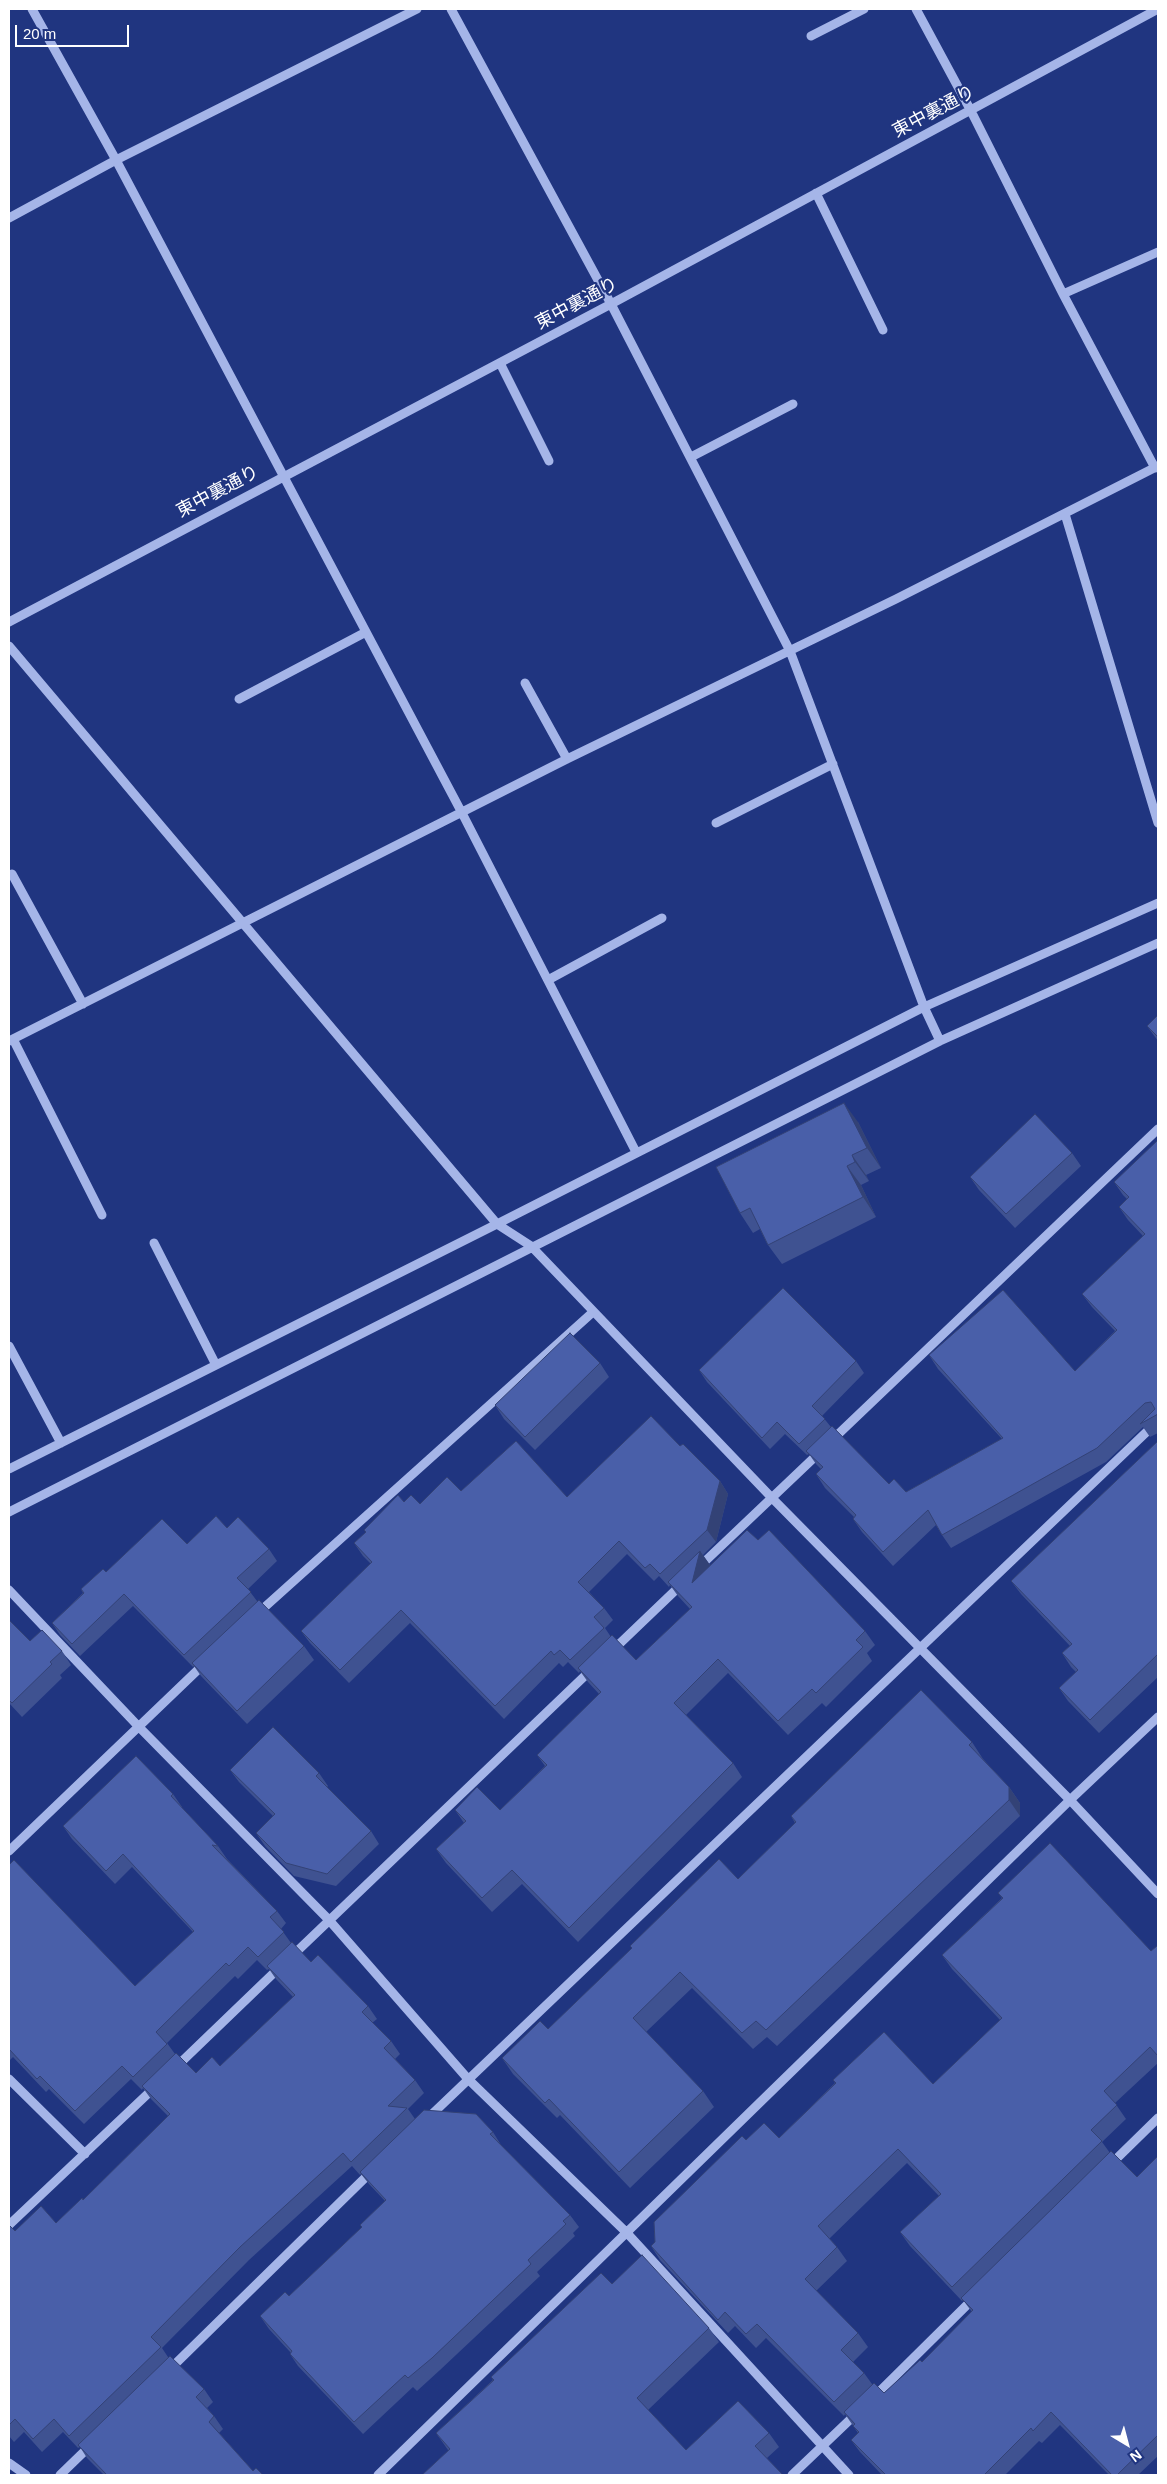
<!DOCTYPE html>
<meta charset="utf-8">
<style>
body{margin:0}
#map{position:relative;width:1167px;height:2484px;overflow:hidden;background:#203580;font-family:Arial,sans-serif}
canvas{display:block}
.frame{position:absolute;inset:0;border:10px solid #fff;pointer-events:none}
.north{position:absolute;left:1102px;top:2419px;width:50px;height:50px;-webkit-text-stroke:4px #203580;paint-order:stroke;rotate:143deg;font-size:14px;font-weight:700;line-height:20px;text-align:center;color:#fff}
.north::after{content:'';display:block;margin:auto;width:18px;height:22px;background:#fff;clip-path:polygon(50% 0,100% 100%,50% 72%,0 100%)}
.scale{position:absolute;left:15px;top:25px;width:114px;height:22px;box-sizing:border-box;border:2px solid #fff;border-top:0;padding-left:6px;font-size:15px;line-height:18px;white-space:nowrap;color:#fff;-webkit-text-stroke:4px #203580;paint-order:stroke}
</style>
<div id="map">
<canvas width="1167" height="2484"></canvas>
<div class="frame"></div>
<div class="north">N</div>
<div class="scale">20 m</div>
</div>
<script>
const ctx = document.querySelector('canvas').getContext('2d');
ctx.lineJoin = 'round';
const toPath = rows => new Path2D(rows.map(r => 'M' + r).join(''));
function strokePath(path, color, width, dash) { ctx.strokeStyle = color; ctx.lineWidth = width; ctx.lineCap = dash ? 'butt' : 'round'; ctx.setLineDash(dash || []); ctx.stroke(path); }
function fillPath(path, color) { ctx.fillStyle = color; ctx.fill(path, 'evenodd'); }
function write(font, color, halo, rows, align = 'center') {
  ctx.font = font + ' Arial,"Noto Sans JP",sans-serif'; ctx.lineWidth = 4.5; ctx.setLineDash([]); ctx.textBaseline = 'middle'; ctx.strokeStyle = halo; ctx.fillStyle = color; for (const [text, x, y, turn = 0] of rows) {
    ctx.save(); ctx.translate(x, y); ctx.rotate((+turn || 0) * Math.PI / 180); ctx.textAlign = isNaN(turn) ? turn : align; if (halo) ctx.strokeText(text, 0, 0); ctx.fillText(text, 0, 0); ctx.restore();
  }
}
strokePath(toPath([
 [32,9,116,160,462,813,636,1152],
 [451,9,611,304,790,651,924,1007,940,1041],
 [916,9,971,111,1063,294,1155,468],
 [811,36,864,9],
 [816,193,883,330],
 [9,218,116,160,417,9],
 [1063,294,1158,252],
 [500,363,549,461],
 [691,457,793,404],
 [1065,514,1158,823],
 [9,622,611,304,1158,9],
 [9,646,497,1224,531,1246,772,1498,1070,1800,1158,1894],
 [525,683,567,759],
 [239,699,366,632],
 [716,823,833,764],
 [12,874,83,1004],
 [548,980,662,918],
 [13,1039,102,1215],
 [9,1041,567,759,896,599,1158,466],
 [154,1243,216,1365],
 [9,1346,61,1443],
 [831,1441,1158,1129],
 [9,1469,497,1224,924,1007,1158,903],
 [9,1512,940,1041,1158,943],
 [699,1567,820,1452],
 [9,1590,139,1727,329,1920,468,2079,627,2233,849,2475],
 [257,1614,593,1312],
 [613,1650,683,1583],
 [9,1851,205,1663],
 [291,1957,592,1669],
 [175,2068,281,1966],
 [9,2079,85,2154],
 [428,2118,1158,1421],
 [1110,2165,1158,2118],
 [9,2225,155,2087],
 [168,2371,373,2170],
 [873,2398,974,2298],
 [9,2463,26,2475],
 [60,2475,92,2444],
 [378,2475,1070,1800,1158,1717],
 [792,2475,858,2412]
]), '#a5b5e8', 9);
fillPath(toPath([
 [1158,1015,1158,1041,1147,1026],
 [858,1122,881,1168,866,1175,869,1181,861,1185,876,1217,782,1264,768,1245,760,1229,753,1233,740,1213],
 [1158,1140,1158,1433,1150,1437,1143,1427,1106,1462,951,1548,942,1535,936,1525,893,1566,862,1532,853,1519,854,1517,825,1488,816,1474,821,1469,816,1464,809,1454,807,1455,785,1434,770,1449,707,1382,699,1370,856,1361,864,1373,822,1416,831,1427,889,1484,906,1492,1002,1439,938,1369,929,1355,1075,1371,1115,1331,1092,1307,1082,1294,1143,1236,1128,1220,1119,1207,1127,1199,1123,1195,1114,1182],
 [1072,1153,1081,1166,1015,1228,979,1190,970,1177],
 [600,1363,609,1377,535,1450,504,1419,495,1405],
 [1158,1441,1158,1677,1099,1733,1068,1701,1059,1688,1076,1672,1071,1667,1062,1653,1070,1646,1021,1594,1011,1581],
 [680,1446,720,1481,728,1494,716,1542,703,1555,710,1565,710,1566,758,1540,865,1631,875,1645,867,1653,872,1661,826,1707,822,1703,788,1735,728,1673,686,1715,733,1763,742,1777,578,1942,522,1884,492,1912,446,1863,436,1849,464,1823,455,1810,500,1810,545,1766,537,1755,599,1694,588,1682,580,1671,579,1673,568,1662,563,1667,559,1663,504,1719,410,1623,349,1683,310,1643,301,1631,371,1564,363,1556,354,1543,366,1532,364,1530,404,1502,420,1504,461,1491,567,1497],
 [627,1554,654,1581,659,1576,669,1587,670,1585,678,1596,690,1609,636,1660,611,1637,605,1628,613,1620,604,1608,589,1592],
 [227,1528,269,1549,277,1561,248,1589,257,1601,304,1646,314,1660,247,1724,201,1676,194,1666,193,1667,133,1606,80,1656,60,1635,52,1623,83,1593,81,1589,106,1572,187,1544],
 [9,1620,30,1641,62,1651,71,1665,60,1675,62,1678,22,1717,9,1703],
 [972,1742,983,1759,1009,1787,1020,1803,1020,1816,777,2046,767,2037,753,2049,692,1988,646,2032,703,2091,714,2107,630,2188,560,2115,557,2118,513,2074,502,2058,548,2029,632,1949,630,1946,738,1879,795,1823,791,1816],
 [230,1770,319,1773,328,1786,327,1787,371,1831,379,1844,336,1886,294,1876,265,1846,256,1833,273,1816,239,1782],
 [173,1794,182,1807,181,1807,218,1846,227,1859,277,1911,286,1923,281,1929,291,1943,311,1962,368,2006,377,2019,372,2023,391,2041,400,2054,395,2059,415,2080,424,2093,408,2109,415,2119,493,2132,501,2145,570,2215,579,2227,573,2233,575,2236,537,2272,540,2276,440,2370,417,2391,413,2387,363,2434,298,2366,290,2354,291,2353,269,2329,260,2316,289,2296,362,2227,360,2225,385,2201,369,2184,361,2174,360,2175,352,2166,249,2260,162,2348,168,2357,204,2389,213,2402,207,2408,214,2416,223,2429,219,2433,253,2471,263,2475,104,2475,87,2458,80,2447,78,2448,63,2432,42,2452,24,2432,14,2442,9,2436,9,2225,15,2231,56,2223,83,2200,168,2116,151,2099,143,2088,142,2090,131,2079,84,2124,49,2089,46,2092,13,2057,9,2061,9,1865,135,1986,193,1932,132,1867,115,1884,72,1839,63,1826],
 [257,1960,267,1970,269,1969,276,1979,293,1997,220,2066,196,2073,175,2054,167,2043,235,1976,238,1979],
 [998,1893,1151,1951,1158,1947,1158,2063,1115,2103,1126,2119,1102,2142,1110,2153,1137,2177,1158,2156,1158,2456,1138,2475,1109,2475,1060,2425,1042,2443,1039,2441,1005,2475,882,2475,860,2452,851,2440,858,2433,845,2414,844,2416,766,2338,756,2348,735,2326,728,2333,660,2260,651,2246,746,2140,779,2138,835,2083,833,2080,933,2084,1000,2020,952,1969,942,1955,1002,1898],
 [907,2163,939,2196,900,2232,910,2246,962,2301,963,2300,972,2312,922,2362,884,2393,872,2384,864,2373,853,2362,868,2347,858,2333,816,2291,847,2261,837,2247,829,2239],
 [612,2284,709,2328,719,2342,648,2410,686,2450,769,2433,779,2447,767,2458,448,2450,436,2433,493,2380,491,2377]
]), '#3f5291');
fillPath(toPath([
 [844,1103,858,1122,881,1168,867,1148],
 [852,1155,866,1175,869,1181,855,1162],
 [847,1166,861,1185,876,1217,863,1197],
 [720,1481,728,1494,716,1542,707,1530],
 [700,1551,710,1565,702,1597,692,1583],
 [1009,1787,1020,1803,1020,1816,1009,1800]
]), '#334276');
const building = toPath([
 [1158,1015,1158,1037,1147,1026,1158,1015],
 [844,1103,867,1148,852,1155,855,1162,847,1166,863,1197,768,1245,750,1208,740,1213,716,1167,844,1103],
 [1035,1114,1072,1153,1006,1214,970,1177,1035,1114],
 [1158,1140,1158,1414,1140,1424,1155,1409,1151,1402,1145,1403,1097,1448,942,1535,928,1510,883,1552,853,1519,856,1515,816,1474,823,1467,806,1451,832,1426,889,1484,894,1479,906,1492,1003,1438,929,1355,1003,1290,1075,1371,1117,1330,1082,1294,1145,1234,1119,1207,1129,1197,1114,1182,1158,1140],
 [783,1288,856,1361,812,1406,825,1419,799,1444,777,1422,762,1438,699,1370,783,1288],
 [570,1333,600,1363,525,1437,495,1405,570,1333],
 [651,1416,680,1446,683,1444,720,1481,707,1530,660,1574,650,1564,645,1568,619,1541,578,1582,604,1608,594,1617,604,1628,570,1660,560,1650,554,1655,551,1651,495,1706,401,1610,340,1670,301,1631,372,1562,354,1543,366,1532,364,1530,398,1495,404,1502,411,1495,420,1504,447,1477,461,1491,516,1441,567,1497,651,1416],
 [1158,1441,1158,1654,1090,1720,1059,1688,1078,1670,1062,1653,1072,1644,1011,1581,1158,1441],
 [216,1516,227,1528,238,1517,269,1549,237,1578,251,1592,184,1655,124,1594,72,1644,52,1623,84,1593,81,1589,103,1569,106,1572,162,1519,187,1544,216,1516],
 [747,1530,758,1540,769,1530,865,1631,856,1640,863,1647,816,1693,812,1689,778,1721,718,1659,674,1703,733,1763,569,1928,512,1870,482,1898,436,1849,466,1821,455,1810,477,1787,500,1810,547,1765,537,1755,601,1692,578,1668,612,1635,636,1660,692,1607,668,1582,700,1551,692,1583,747,1530],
 [259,1600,304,1646,237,1711,192,1663,259,1600],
 [9,1620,30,1641,42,1630,62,1651,50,1662,52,1664,12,1703,9,1700,9,1620],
 [921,1690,972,1742,969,1745,1009,1787,1009,1800,766,2030,756,2021,742,2033,680,1972,633,2018,703,2091,619,2172,549,2099,545,2103,502,2058,540,2021,548,2029,632,1948,630,1946,719,1859,738,1879,796,1822,791,1816,921,1690],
 [273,1727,319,1773,316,1776,371,1831,327,1874,286,1863,256,1833,275,1814,230,1770,273,1727],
 [136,1756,173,1794,171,1796,218,1846,212,1845,277,1911,270,1917,284,1932,258,1957,248,1947,229,1966,226,1963,156,2032,167,2044,133,2077,122,2066,75,2111,40,2076,37,2079,9,2049,9,1865,14,1860,135,1986,194,1931,123,1854,106,1871,63,1826,136,1756],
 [1050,1843,1151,1951,1157,1946,1158,1947,1158,2056,1150,2047,1104,2091,1117,2105,1091,2130,1102,2141,952,2287,900,2232,941,2194,898,2149,818,2226,837,2247,805,2279,858,2333,841,2350,864,2373,834,2402,757,2324,746,2334,725,2312,718,2320,651,2246,655,2242,654,2222,742,2136,746,2140,764,2123,779,2138,836,2083,833,2080,884,2032,933,2084,1002,2018,942,1955,1003,1898,998,1893,1050,1843],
 [292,1942,311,1962,318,1955,368,2006,362,2012,391,2041,384,2048,415,2080,388,2106,407,2108,351,2162,343,2153,240,2247,151,2337,161,2347,69,2436,54,2419,33,2439,15,2419,9,2425,9,2225,15,2231,41,2206,56,2223,82,2198,83,2200,170,2114,142,2086,176,2053,196,2073,212,2057,220,2066,295,1995,267,1966,292,1942],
 [424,2110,476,2114,493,2132,490,2134,570,2215,563,2221,566,2224,528,2260,531,2264,432,2358,408,2378,405,2375,354,2422,290,2354,292,2351,260,2316,285,2292,289,2296,362,2227,360,2225,386,2200,360,2172,424,2110],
 [1111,2151,1137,2177,1158,2156,1158,2435,1117,2475,1112,2475,1051,2412,1033,2431,1031,2428,984,2475,886,2475,851,2440,859,2432,853,2426,855,2424,844,2412,874,2383,884,2393,920,2360,922,2362,973,2310,961,2298,1111,2151],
 [642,2255,709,2328,637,2398,686,2450,738,2401,769,2433,755,2446,783,2475,422,2475,450,2449,436,2433,494,2380,491,2377,601,2273,612,2284,642,2255],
 [170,2356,204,2389,196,2397,214,2416,209,2422,253,2471,256,2468,263,2475,107,2475,78,2445,170,2356]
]);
fillPath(building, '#495fa9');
strokePath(building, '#334276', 1);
write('18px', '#fff', '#203580', [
 ["東中裏通り",934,112,-28],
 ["東中裏通り",577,304,-28],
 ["東中裏通り",218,492,-28]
]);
</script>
